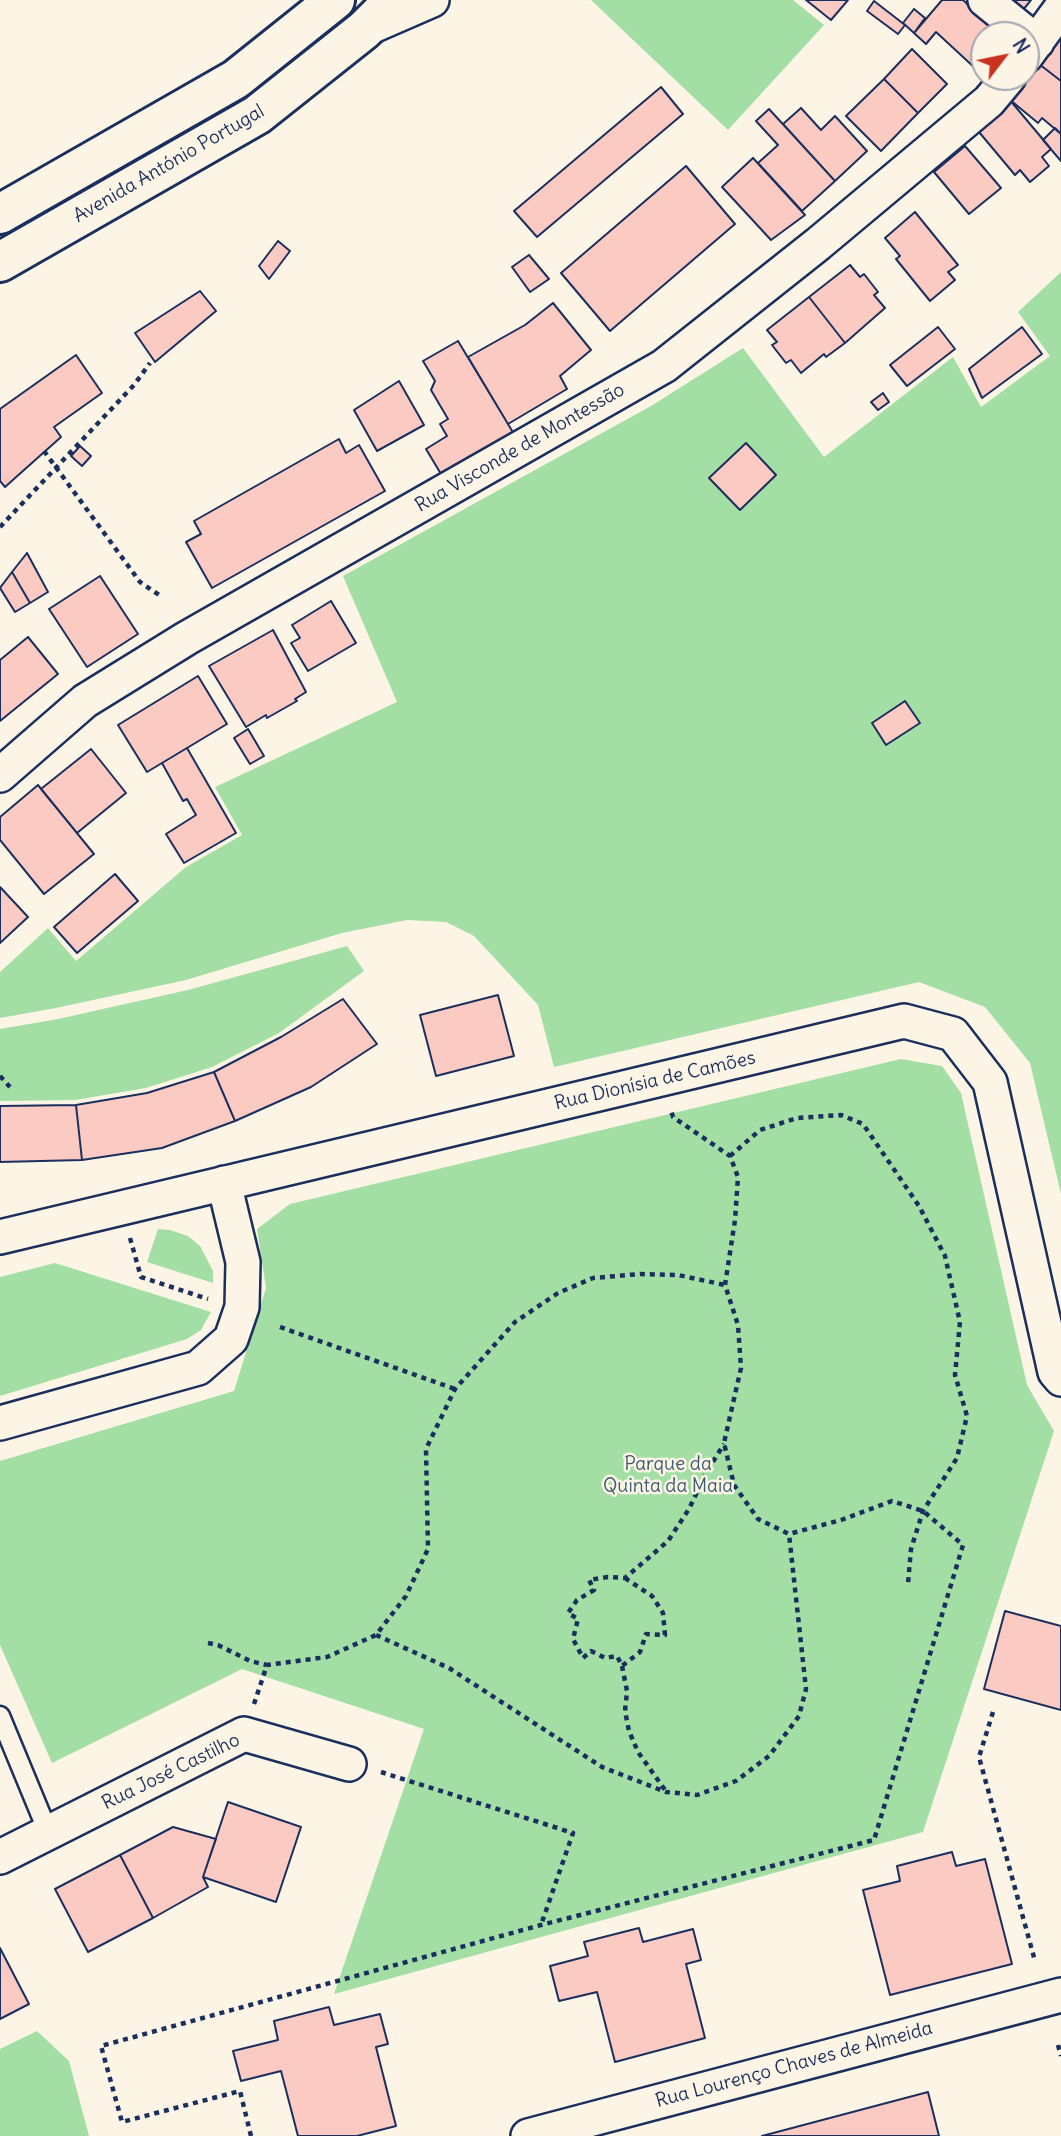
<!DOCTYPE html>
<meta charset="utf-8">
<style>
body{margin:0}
#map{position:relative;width:1061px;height:2136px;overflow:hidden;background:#fcf5e5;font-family:Delius,sans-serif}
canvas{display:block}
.north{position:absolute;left:970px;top:21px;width:70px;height:70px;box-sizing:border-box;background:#fcf5e5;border:2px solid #a2a6af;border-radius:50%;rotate:58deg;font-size:19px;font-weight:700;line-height:28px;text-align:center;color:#1b2f5e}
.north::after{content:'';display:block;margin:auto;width:24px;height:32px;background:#c8321e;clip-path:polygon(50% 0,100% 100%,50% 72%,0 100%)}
</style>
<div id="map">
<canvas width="1061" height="2136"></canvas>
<div class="north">N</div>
</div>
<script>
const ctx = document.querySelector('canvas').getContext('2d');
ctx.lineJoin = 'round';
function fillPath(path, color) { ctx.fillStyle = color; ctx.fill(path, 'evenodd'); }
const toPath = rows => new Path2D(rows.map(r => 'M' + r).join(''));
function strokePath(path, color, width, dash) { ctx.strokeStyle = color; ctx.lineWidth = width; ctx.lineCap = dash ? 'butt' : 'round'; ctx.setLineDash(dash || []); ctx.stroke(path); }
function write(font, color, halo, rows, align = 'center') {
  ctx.font = font + ' Delius,sans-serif'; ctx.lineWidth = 5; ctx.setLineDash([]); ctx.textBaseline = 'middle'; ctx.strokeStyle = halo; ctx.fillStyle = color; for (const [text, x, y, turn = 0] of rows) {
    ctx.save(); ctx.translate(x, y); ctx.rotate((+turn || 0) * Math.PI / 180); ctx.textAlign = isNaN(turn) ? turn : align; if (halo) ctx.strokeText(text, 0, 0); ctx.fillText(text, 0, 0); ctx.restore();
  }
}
fillPath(toPath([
 [591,0,793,0,824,25,728,130],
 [1061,272,1061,1194,1030,1063,985,1007,919,982,554,1067,538,1005,474,936,446,922,407,920,342,933,186,980,56,1008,0,1018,0,972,48,928,76,961,186,867,242,835,215,787,397,702,343,576,651,406,743,348,824,457,953,357,981,407,1050,356,1018,312],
 [347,946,364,971,279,1033,212,1067,146,1088,75,1100,0,1101,0,1029,58,1019,188,990],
 [901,1059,942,1066,961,1093,1027,1385,1054,1431,923,1832,334,1994,424,1729,242,1669,52,1763,0,1645,0,1461,234,1391,266,1288,257,1229,290,1204],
 [158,1229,170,1230,188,1236,200,1246,213,1271,213,1283,147,1262],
 [55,1263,211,1312,201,1330,187,1339,0,1396,0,1277],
 [37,2031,69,2061,89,2136,0,2136,0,2049]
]), '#a3dea4');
const building = toPath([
 [806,0,848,0,831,20,806,0],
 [942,0,963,0,1001,35,984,35,984,60,976,69,936,32,926,44,914,33,942,0],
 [999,0,1031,0,1018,16,999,0],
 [874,1,905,25,898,34,867,11,874,1],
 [914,9,925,18,914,33,903,23,914,9],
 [1061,34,1061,81,1039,64,1061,34],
 [912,49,947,84,918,113,884,79,912,49],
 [1039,64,1061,81,1061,134,1042,118,1038,123,1009,99,1039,64],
 [884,79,918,113,881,151,846,116,884,79],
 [661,87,683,114,537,237,514,211,661,87],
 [1009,99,1051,149,1042,157,1049,166,1030,182,1020,170,1015,175,979,132,1009,99],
 [801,108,821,130,835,116,867,151,835,181,783,124,801,108],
 [769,109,835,181,802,211,758,163,778,145,756,121,769,109],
 [1055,128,1061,134,1061,161,1043,140,1055,128],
 [965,146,1001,188,969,214,934,172,965,146],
 [753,158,805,215,771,240,722,187,753,158],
 [686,166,735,224,610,331,561,273,686,166],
 [915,212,958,265,948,272,955,280,930,301,896,259,900,256,885,238,915,212],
 [278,241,290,251,269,279,259,266,278,241],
 [529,255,549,279,530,292,512,267,529,255],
 [850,265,860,277,864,274,878,292,874,295,885,308,845,343,809,297,850,265],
 [200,291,216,311,155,362,135,333,200,291],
 [809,297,845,343,826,357,824,354,801,373,791,360,786,363,772,345,777,342,767,330,809,297],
 [553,303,591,350,560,376,567,389,508,424,468,357,525,325,553,303],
 [938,327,955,349,907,386,890,365,938,327],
 [1022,327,1042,354,982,398,969,369,1022,327],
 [458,341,514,434,441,474,426,449,447,436,440,424,448,419,431,390,435,381,423,361,458,341],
 [76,355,102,393,54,427,61,437,5,487,0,481,0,409,76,355],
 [399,381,424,425,377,451,354,410,399,381],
 [883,393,889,402,878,410,871,402,883,393],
 [339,439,346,453,359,445,385,491,212,588,186,542,201,534,194,521,339,439],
 [746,443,776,475,740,510,709,478,746,443],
 [80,446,91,456,82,466,71,456,80,446],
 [27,553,48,592,30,603,12,572,27,553],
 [12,572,30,603,15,612,0,588,12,572],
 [100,576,138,634,87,667,49,609,100,576],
 [331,601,356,643,308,671,291,643,300,638,292,625,331,601],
 [273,630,306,692,295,699,297,701,267,718,266,715,246,727,209,666,273,630],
 [28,637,58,674,0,721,0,660,28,637],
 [198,676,227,724,147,772,118,725,198,676],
 [905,701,920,723,886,745,872,723,905,701],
 [248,729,264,756,250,764,234,738,248,729],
 [187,748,236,833,184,863,166,834,196,815,187,799,183,801,162,763,187,748],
 [91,749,126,793,77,833,41,789,91,749],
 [38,785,94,854,44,894,0,840,0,817,38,785],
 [115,874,138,901,77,953,54,927,115,874],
 [0,887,28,917,0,943,0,887],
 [498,995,514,1056,436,1076,420,1015,498,995],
 [343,999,377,1044,311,1087,235,1121,214,1072,281,1037,343,999],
 [214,1072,235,1121,162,1148,82,1160,76,1105,147,1093,214,1072],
 [76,1105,82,1160,0,1162,0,1106,76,1105],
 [1005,1611,1061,1626,1061,1710,984,1689,1005,1611],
 [228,1802,301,1827,276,1902,203,1877,228,1802],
 [173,1827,216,1839,203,1877,208,1887,153,1918,120,1855,173,1827],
 [952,1852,956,1866,985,1859,1012,1964,890,1995,863,1890,900,1881,897,1866,952,1852],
 [120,1855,153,1918,88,1952,55,1889,120,1855],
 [639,1928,643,1942,693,1929,701,1960,686,1964,705,2038,615,2062,597,1992,559,2001,550,1966,588,1956,584,1942,639,1928],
 [0,1948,29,2004,0,2019,0,1948],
 [329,2007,334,2025,380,2014,388,2044,376,2047,396,2126,357,2136,298,2136,281,2071,241,2081,233,2051,278,2040,274,2021,329,2007],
 [928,2092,939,2136,762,2136,928,2092]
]);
fillPath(building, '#facac3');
strokePath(building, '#1b2f5e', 2);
const service = toPath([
 [0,1716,48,1832]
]);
const minor = toPath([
 [985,0,1037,42],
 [370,27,432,0],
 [1026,56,1061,8],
 [0,775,85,701,187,638,664,366,818,244,989,101,1009,77],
 [0,1237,904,1021,953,1034,990,1082,1055,1372,1061,1379],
 [0,1423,198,1368,231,1339,242,1307,243,1262,224,1183],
 [0,1857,244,1734,349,1764],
 [528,2136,1061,1995]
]);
const primary = toPath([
 [0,214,236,79,335,0],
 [0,262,257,115,364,30,394,0]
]);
strokePath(service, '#1b2f5e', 23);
strokePath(minor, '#1b2f5e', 38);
strokePath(primary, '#1b2f5e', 44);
strokePath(toPath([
 [44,451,140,582,162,597],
 [0,527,134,385,150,363],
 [0,1076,10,1087],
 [730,1156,760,1130,797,1118,841,1115,863,1124,919,1206,945,1256,960,1322,955,1375,967,1416,957,1458,923,1511,911,1549,908,1584],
 [130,1238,141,1277,208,1299],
 [280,1327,455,1389],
 [625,1578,652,1596,663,1613,665,1635,646,1634,640,1652,622,1666,617,1656,605,1658,591,1651,583,1658,573,1639,578,1619,568,1613,577,1600,594,1590,589,1580,608,1577,625,1578,668,1541,689,1509,706,1473,724,1444],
 [376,1635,449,1668,602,1767,666,1792,697,1795,736,1781,769,1756,799,1716,806,1689,789,1534],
 [208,1643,218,1645,250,1661,267,1665],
 [622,1666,627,1691,625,1711,629,1731,638,1752,665,1790],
 [254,1704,267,1665,327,1657,376,1635,406,1596,428,1549,426,1449,455,1389,515,1322,558,1293,593,1278,640,1274,678,1275,725,1285],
 [993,1712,979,1757,1035,1961],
 [381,1772,573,1833,541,1925],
 [1058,2045,1061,2056],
 [251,2136,240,2091,122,2122,101,2046,541,1925,874,1840,963,1545,923,1511,892,1501,841,1520,789,1534,758,1519,734,1485,724,1443,741,1368,738,1325,725,1285,735,1220,738,1177,730,1156,673,1117,671,1110]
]), '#1b2f5e', 4.5, [5, 5]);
strokePath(service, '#fcf5e5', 18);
strokePath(minor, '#fcf5e5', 33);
strokePath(primary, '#fcf5e5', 38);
write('19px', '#1b2f5e', '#fcf5e5', [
 ["Avenida António Portugal",169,164,-30],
 ["Rua Visconde de Montessão",520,448,-30],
 ["Rua Dionísia de Camões",655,1081,-13],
 ["Rua José Castilho",171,1772,-26],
 ["Rua Lourenço Chaves de Almeida",794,2065,-15]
]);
write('19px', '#3d5b70', '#fcf5e5', [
 ["Parque da",668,1465],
 ["Quinta da Maia",668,1487]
]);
</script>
